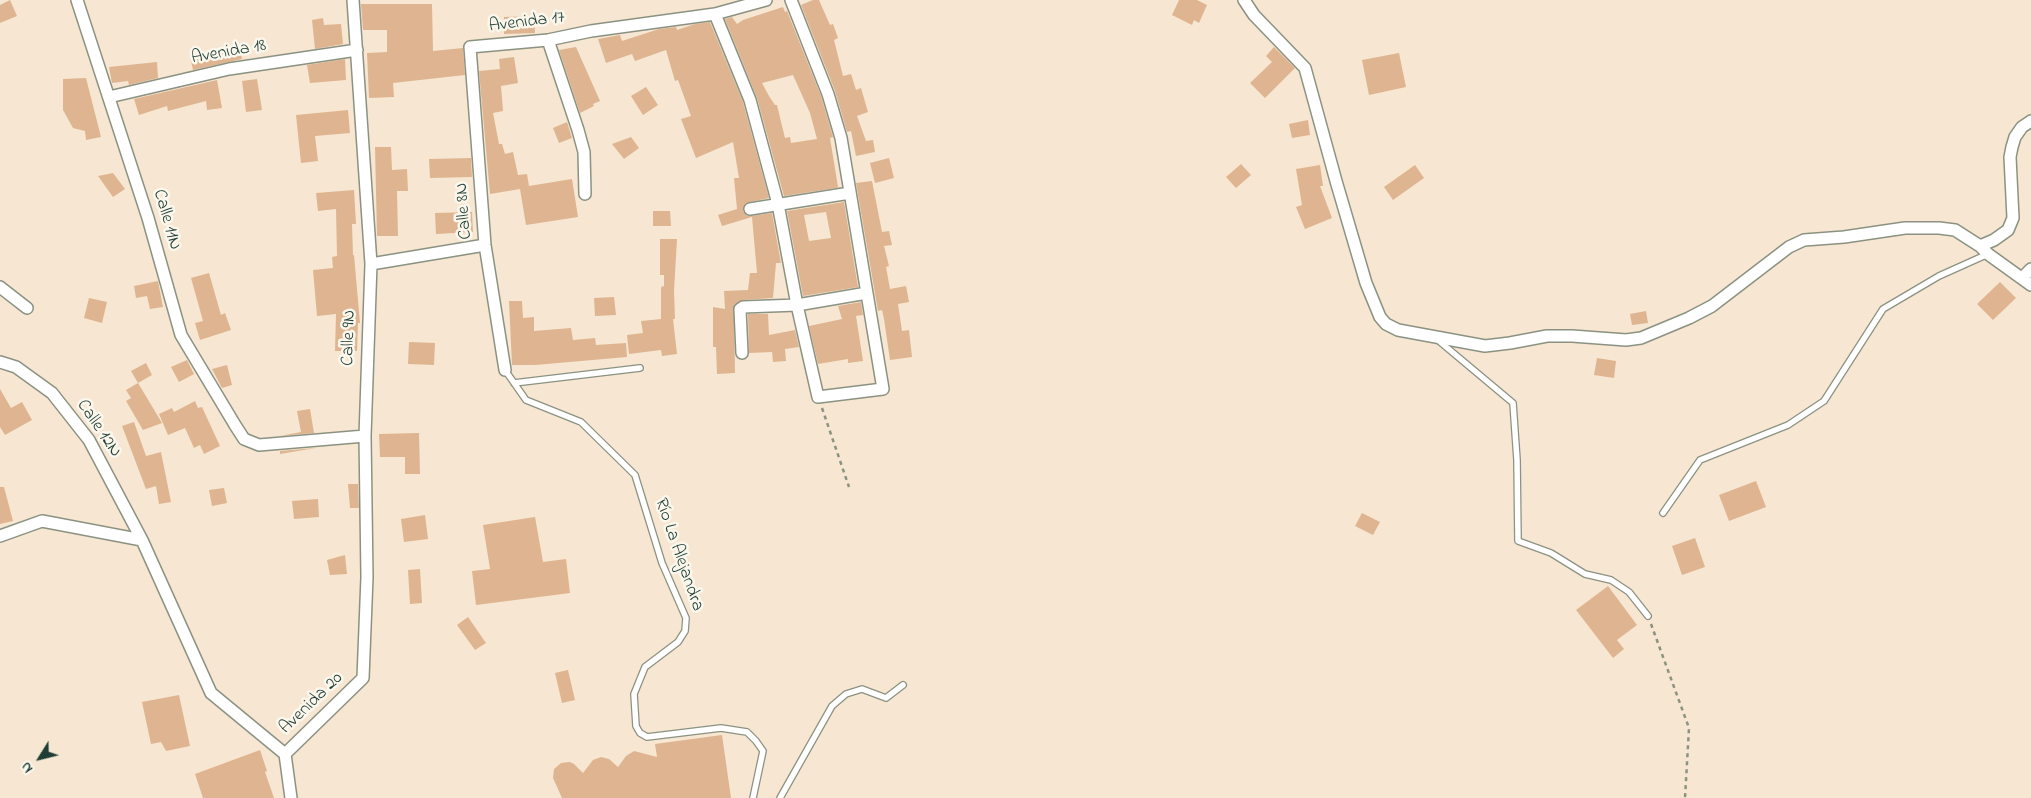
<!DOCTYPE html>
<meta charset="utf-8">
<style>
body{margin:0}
#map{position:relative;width:2031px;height:798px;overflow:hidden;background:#f7e6d1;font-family:"Indie Flower",sans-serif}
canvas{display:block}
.north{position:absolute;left:15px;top:733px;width:50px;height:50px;-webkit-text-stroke:4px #fbf7ec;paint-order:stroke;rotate:234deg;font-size:14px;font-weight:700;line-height:20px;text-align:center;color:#1f3d34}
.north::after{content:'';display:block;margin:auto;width:18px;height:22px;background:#1f3d34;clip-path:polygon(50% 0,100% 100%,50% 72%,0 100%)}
</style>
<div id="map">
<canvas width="2031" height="798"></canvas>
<div class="north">N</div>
</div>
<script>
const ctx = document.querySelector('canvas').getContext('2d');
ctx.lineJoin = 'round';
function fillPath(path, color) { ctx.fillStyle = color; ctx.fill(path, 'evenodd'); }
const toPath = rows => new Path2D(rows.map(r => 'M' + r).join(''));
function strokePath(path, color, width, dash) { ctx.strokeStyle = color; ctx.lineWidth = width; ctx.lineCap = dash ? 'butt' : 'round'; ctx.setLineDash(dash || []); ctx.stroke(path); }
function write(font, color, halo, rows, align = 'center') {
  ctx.font = font + ' "Indie Flower",sans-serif'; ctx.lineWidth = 5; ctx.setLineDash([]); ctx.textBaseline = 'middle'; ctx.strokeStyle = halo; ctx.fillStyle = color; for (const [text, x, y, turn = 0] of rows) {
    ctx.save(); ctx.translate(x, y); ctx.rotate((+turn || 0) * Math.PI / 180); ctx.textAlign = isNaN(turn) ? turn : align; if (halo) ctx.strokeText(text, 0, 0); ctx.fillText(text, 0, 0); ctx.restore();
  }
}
fillPath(toPath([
 [10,0,17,16,0,23,0,5],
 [813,0,819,0,830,25,833,24,838,38,834,40,843,76,851,74,856,90,861,88,868,112,857,116,866,141,873,140,875,152,856,156,851,131,847,132,835,91,801,5],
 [1179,0,1197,0,1207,5,1199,23,1194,20,1192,25,1172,15],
 [361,4,432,4,433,51,463,48,465,75,393,83,394,97,369,98,367,53,387,52,387,30,363,30],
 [783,7,785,12,787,11,821,96,833,137,830,138,838,187,842,187,784,196,757,98,725,19,732,17,737,24,743,20],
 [793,75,810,113,817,139,791,143,790,137,785,138,777,105,775,105,769,96,762,83],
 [534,16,535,33,504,34,504,17],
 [323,18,324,25,341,24,343,44,315,49,312,20],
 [710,22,743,102,769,198,746,203,743,211,747,216,751,216,772,213,781,263,776,263,773,298,743,300,734,305,735,373,717,374,716,347,713,347,713,307,725,309,724,291,748,290,750,273,757,273,752,217,722,226,718,215,737,209,734,178,739,178,733,142,696,158,681,119,691,116,678,80,675,81,666,50,635,61,632,54,606,63,598,39,620,35,622,41,659,29,676,27,677,30,695,24],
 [239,46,242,59,193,70,190,56,220,50,220,51],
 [576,47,600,101,593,104,594,106,580,113,559,50],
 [1274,47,1295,68,1265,98,1250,83,1272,62,1266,56],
 [1399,53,1406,87,1369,95,1362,60],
 [514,57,518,83,501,86,503,111,493,113,499,144,502,144,505,154,513,152,518,175,527,174,529,186,572,179,578,217,526,225,520,189,490,194,479,71,500,69,499,59],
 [345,59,346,80,310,83,307,65],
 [157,62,158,78,129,85,128,81,112,83,109,67],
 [86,78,101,137,86,140,85,131,73,128,63,110,63,79],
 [257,79,262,110,246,112,242,81],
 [217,80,222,108,207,110,206,101,168,111,167,106,139,115,134,99],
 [646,87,658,105,643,115,631,96],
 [348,110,350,133,315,136,318,161,301,163,296,115],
 [1308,120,1310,135,1292,138,1289,124],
 [567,122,572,138,559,143,553,128],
 [631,137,639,148,624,159,612,144],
 [375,147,391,147,392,170,407,169,408,191,397,191,398,236,377,236],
 [471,158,472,177,430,178,429,159],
 [889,158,894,178,875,183,870,163],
 [1241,164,1251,175,1236,188,1226,177],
 [1320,165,1323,186,1320,186,1332,218,1305,229,1296,207,1302,205,1296,169],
 [1415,165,1424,178,1393,200,1384,187],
 [113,173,125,189,113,197,98,176],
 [872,181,882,232,889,231,892,245,884,246,889,266,886,267,890,289,906,286,909,302,898,304,902,331,909,330,912,357,890,360,884,319,882,310,878,311,856,183],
 [354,190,356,224,352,224,353,255,354,255,360,323,358,323,357,351,335,351,336,314,317,316,313,270,333,268,332,257,337,256,336,209,318,211,316,193],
 [844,202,858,287,803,296,787,211],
 [826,212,831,238,809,241,804,215],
 [653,211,670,211,671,226,653,226],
 [472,212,473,232,436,234,435,213],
 [660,239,677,239,674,291,675,319,673,319,677,354,662,356,661,350,629,354,627,335,643,333,641,321,661,319,661,287,664,286,664,275,660,275],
 [209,273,221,315,225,313,231,330,200,340,195,323,203,321,191,278],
 [158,281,163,307,150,309,147,296,136,298,134,286],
 [2000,282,2016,298,1993,320,1977,304],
 [614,297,616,315,595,316,594,298],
 [89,298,107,302,102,323,84,318],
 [509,301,522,301,523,318,534,317,534,331,571,328,573,340,595,338,596,345,626,343,627,357,535,365,512,365],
 [861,302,863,315,856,316,863,361,848,363,848,359,818,364,809,326,842,319,838,306],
 [1646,311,1648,323,1632,325,1630,314],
 [748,314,768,314,769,335,795,330,799,347,785,349,786,361,773,362,772,352,749,353],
 [409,342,435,343,434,365,408,364],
 [1597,358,1616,361,1614,378,1594,375],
 [187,360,194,374,179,382,171,367],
 [146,363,152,375,138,383,131,371],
 [227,365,232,385,222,388,212,369],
 [138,383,162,423,143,430,126,401,131,398,126,390],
 [0,389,11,408,22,402,32,420,5,435,0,427],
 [195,401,198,408,202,407,220,446,204,454,200,445,194,448,185,428,168,435,159,414,172,408,174,412],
 [310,409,314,433,280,436,301,432,297,411],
 [134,422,146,456,161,452,171,502,159,504,156,486,146,489,122,426],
 [419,433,420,474,405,474,405,457,380,457,379,434],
 [316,448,280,454,280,451],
 [1756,481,1766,507,1729,521,1719,495],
 [348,484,358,484,359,508,350,508],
 [0,487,4,487,13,521,0,524],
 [224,488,227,503,212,506,209,490],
 [318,499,319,517,294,519,292,501],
 [1362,513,1380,522,1373,535,1355,526],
 [425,515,428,539,404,542,401,519],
 [535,517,543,562,566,559,570,593,476,605,472,571,490,569,483,525],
 [1695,538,1705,567,1682,575,1672,546],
 [345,555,347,574,330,575,327,560],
 [420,569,422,603,410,604,408,570],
 [1608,586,1637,625,1617,640,1624,649,1613,658,1576,610],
 [468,617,486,643,475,650,457,625],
 [568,670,575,700,562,703,555,673],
 [179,695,190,746,166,751,161,742,151,744,142,702],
 [722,735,731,798,562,798,553,778,554,769,561,763,570,762,574,764,583,773,593,760,601,757,609,759,618,767,626,756,634,751,657,757,655,744],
 [260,750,267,771,265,772,274,798,203,798,195,774]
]), '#deb590');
const service = toPath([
 [1439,341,1513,403,1517,460,1518,541,1551,553,1585,574,1611,580,1629,592,1648,616],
 [505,370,526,400,581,422,635,475,662,563,686,618,685,631,678,642,645,667,634,694,636,726,640,733,647,737,721,728,747,732,756,741,763,751,753,798],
 [514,383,640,368],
 [1663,513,1700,460,1788,425,1824,401,1883,309,1939,276,1988,254],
 [780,798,832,706,846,694,862,689,886,698,903,685]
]);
const minor = toPath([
 [77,0,148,218,181,335,235,425,244,439,259,445,365,436],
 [1244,0,1254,15,1305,68,1336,181,1366,283,1380,317,1386,324,1398,330,1485,346,1510,343,1547,336,1572,336,1626,340,1641,338,1689,318,1712,306,1789,247,1804,240,1844,237,1905,228,1939,228,1955,230,1980,246,1988,254,2031,285],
 [715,14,750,100,778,204,797,305,818,397,883,389,841,138,828,94,791,0],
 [548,40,578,130,584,152,585,194],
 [109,97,229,69,357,50],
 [750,209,850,193],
 [1980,246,1994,240,2008,230,2013,218,2010,157,2012,147,2015,137,2022,127,2031,121],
 [371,264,485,245],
 [2022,278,2031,269],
 [0,287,27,308],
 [742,353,740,309,743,307,797,305,867,293],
 [0,362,16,367,52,393,89,440,142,540,211,693,285,754,291,798],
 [505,370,485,245,470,47,548,40,591,31,715,14,766,0],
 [0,536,42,521,142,540],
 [285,754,363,678,367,577,365,436,371,264,353,0]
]);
strokePath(service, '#8b9282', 8);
strokePath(minor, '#8b9282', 14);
strokePath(toPath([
 [822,408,849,487],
 [1651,624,1689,728,1685,798]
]), '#8b9282', 2.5, [4, 4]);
strokePath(service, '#fff', 5.5);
strokePath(minor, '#fff', 11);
write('18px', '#1f3d34', '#fbf7ec', [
 ["Avenida 17",527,23,-7],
 ["Avenida 18",229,53,-10],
 ["Calle 8N",465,211,-94],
 ["Calle 11N",166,220,74],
 ["Calle 9N",350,338,-88],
 ["Calle 12N",98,429,56],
 ["Río La Alejandra",678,555,71],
 ["Avenida 20",312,704,-44]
]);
</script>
